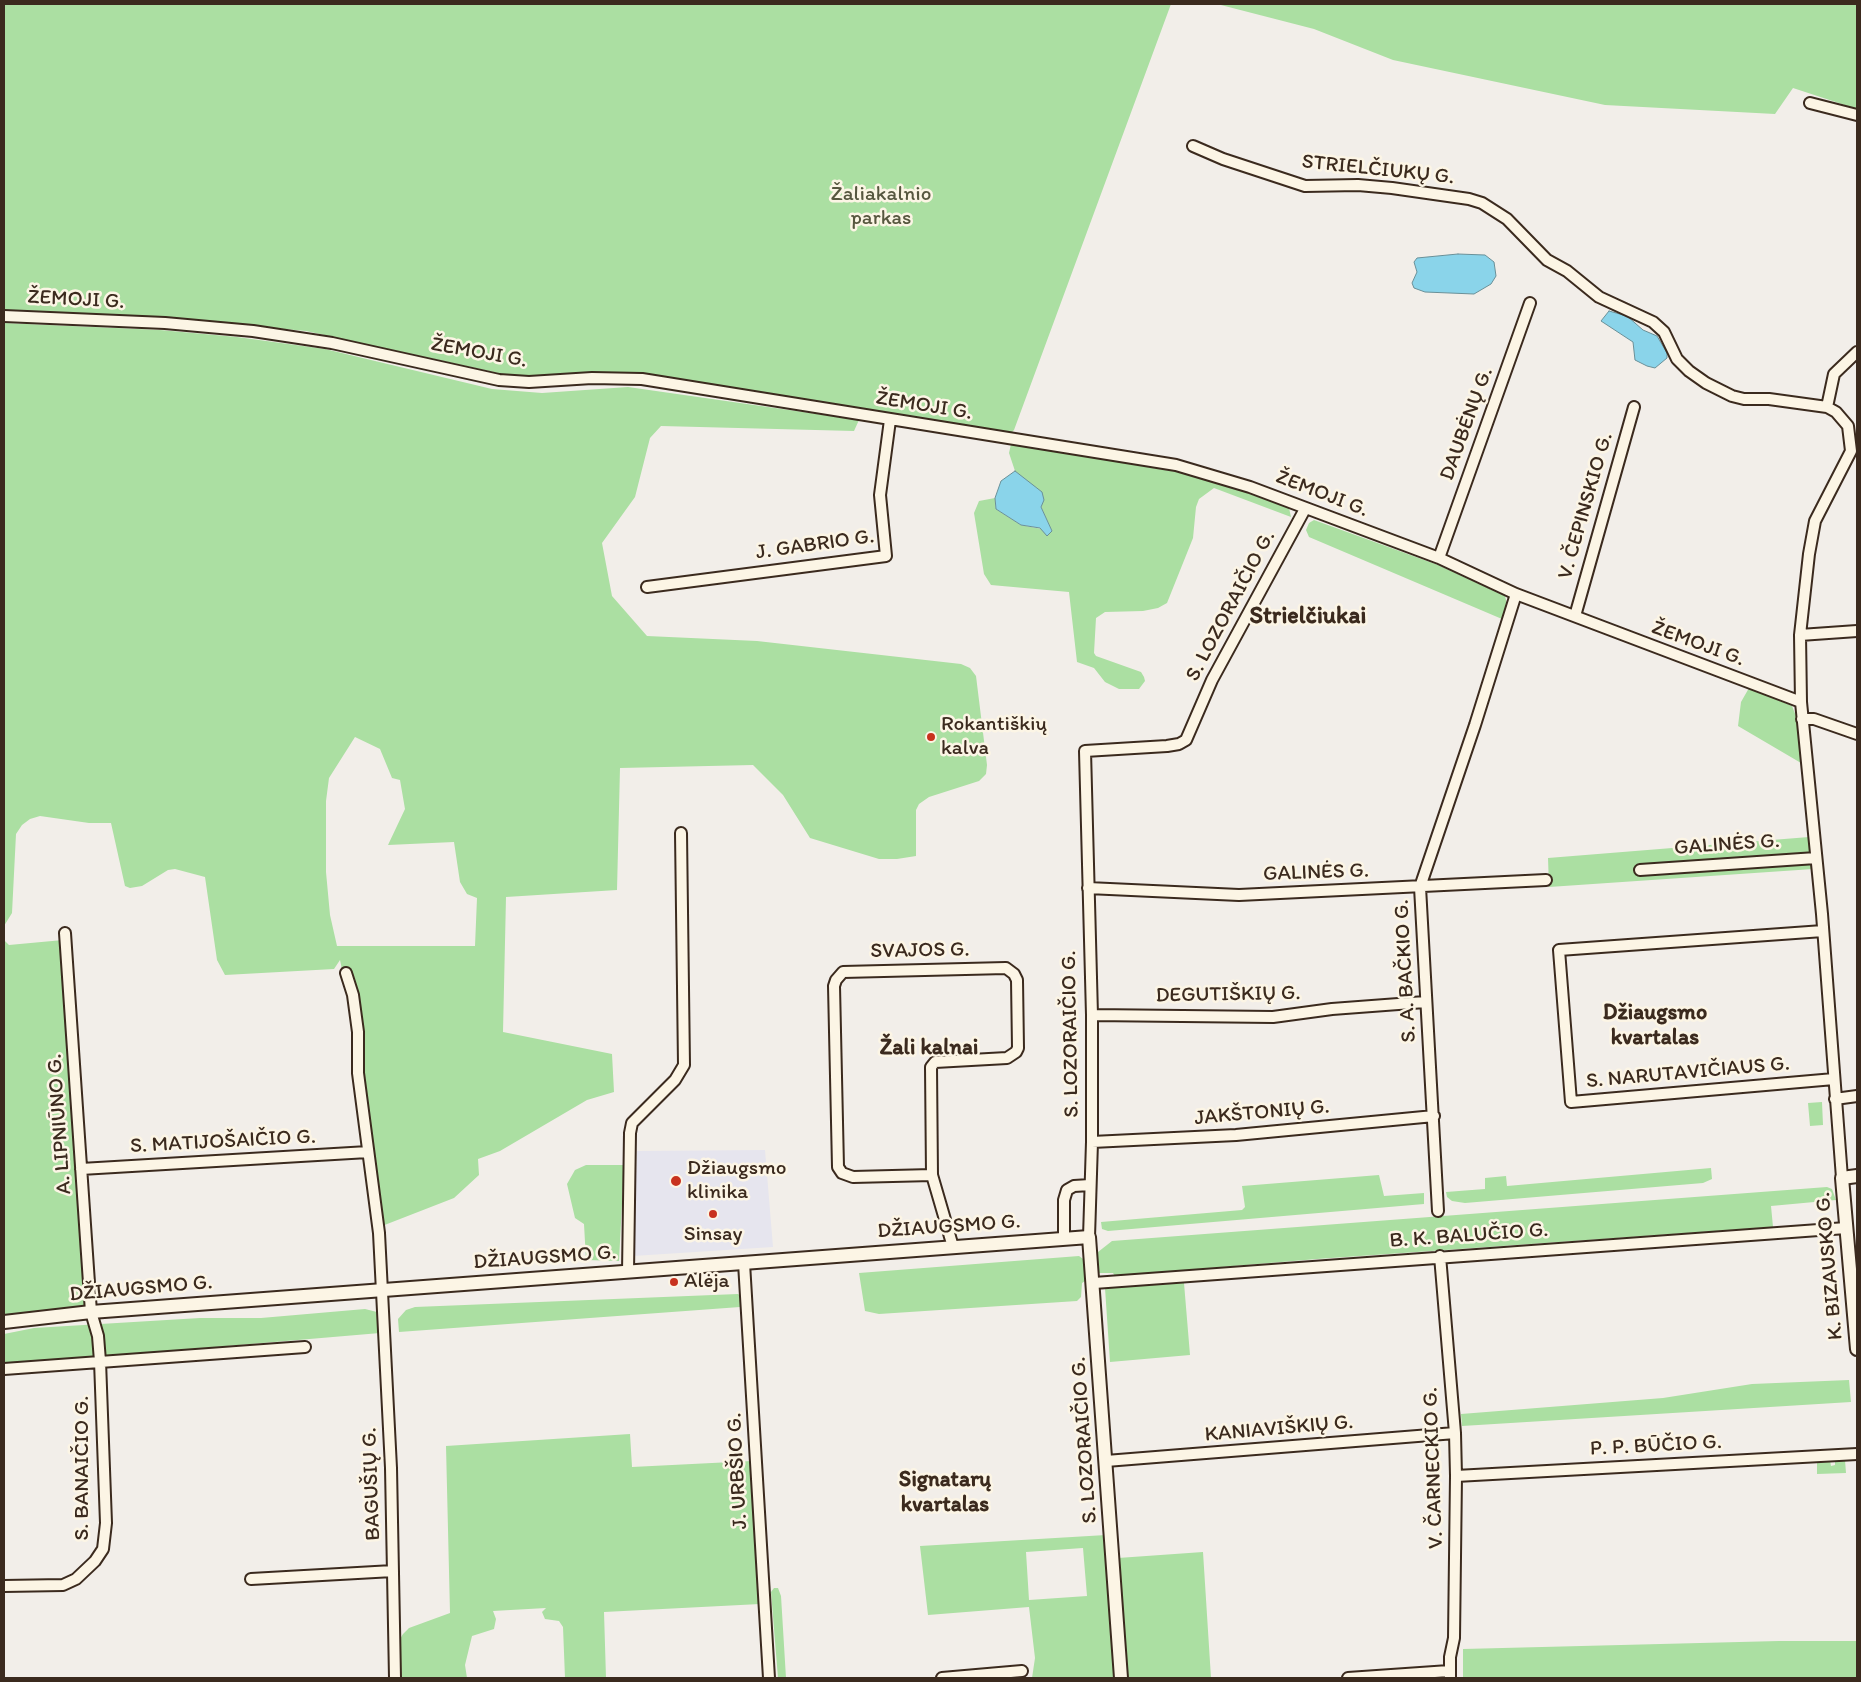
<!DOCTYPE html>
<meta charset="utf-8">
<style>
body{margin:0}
#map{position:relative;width:1861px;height:1682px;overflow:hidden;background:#f2eee9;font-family:Itim,sans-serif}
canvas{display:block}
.frame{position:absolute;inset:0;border:5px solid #3b2a1e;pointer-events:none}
</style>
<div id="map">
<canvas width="1861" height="1682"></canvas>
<div class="frame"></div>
</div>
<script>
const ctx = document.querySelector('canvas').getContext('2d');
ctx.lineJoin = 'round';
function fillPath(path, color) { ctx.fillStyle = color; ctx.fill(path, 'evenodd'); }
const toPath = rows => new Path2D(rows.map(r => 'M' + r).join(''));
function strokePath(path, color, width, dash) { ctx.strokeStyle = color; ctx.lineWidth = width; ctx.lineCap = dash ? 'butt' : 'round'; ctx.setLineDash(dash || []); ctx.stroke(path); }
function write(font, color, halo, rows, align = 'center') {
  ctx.font = font + ' Itim,sans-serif'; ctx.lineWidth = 5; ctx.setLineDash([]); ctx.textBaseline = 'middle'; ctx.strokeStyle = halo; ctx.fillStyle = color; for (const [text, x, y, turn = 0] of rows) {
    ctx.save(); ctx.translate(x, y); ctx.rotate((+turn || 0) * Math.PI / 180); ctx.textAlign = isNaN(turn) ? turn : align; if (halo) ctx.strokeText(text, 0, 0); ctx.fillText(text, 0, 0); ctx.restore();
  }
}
fillPath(toPath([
 [765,1150,773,1247,633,1256,637,1151]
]), '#e6e5ee');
fillPath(toPath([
 [4,4,1171,4,1014,430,1009,435,629,372,512,376,306,331,173,319,4,311],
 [1217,4,1857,4,1857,109,1793,88,1775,114,1605,105,1393,60,1314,29],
 [4,323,160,330,237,337,325,349,492,389,542,393,628,387,859,420,854,431,661,426,650,438,635,497,602,543,612,596,647,636,757,641,961,664,970,668,976,676,987,765,986,774,979,781,929,797,919,804,916,810,916,856,897,859,879,859,810,838,783,795,753,765,620,768,617,890,506,897,503,1032,612,1054,614,1092,587,1100,500,1151,478,1159,479,1175,454,1198,382,1226,378,1207,375,1157,362,1054,353,1054,351,1012,340,960,334,969,225,975,217,960,205,877,175,869,168,870,142,886,130,888,125,886,111,823,89,823,40,816,30,819,22,825,16,834,12,913,4,926],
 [355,737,380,749,392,778,400,780,405,809,388,845,454,842,460,882,467,894,477,898,475,946,337,946,330,915,326,872,326,801,329,778],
 [1011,444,1177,472,1225,485,1289,508,1291,517,1214,488,1199,499,1196,507,1193,538,1167,603,1158,608,1143,611,1105,612,1096,618,1094,653,1096,656,1141,672,1144,677,1145,681,1139,689,1119,689,1105,682,1094,668,1077,662,1069,592,991,585,984,574,974,513,979,501,995,498,996,509,1021,525,1052,531,1041,507,1043,500,1037,488,1031,486,1015,471,1009,453],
 [1314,520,1438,565,1505,596,1507,604,1502,619,1309,537,1306,530,1309,523],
 [1749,688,1792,706,1798,721,1801,763,1738,726,1741,702],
 [1809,837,1813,869,1549,887,1548,858],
 [4,940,9,945,63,940,87,1306,4,1316],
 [1822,1102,1823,1125,1810,1126,1808,1103],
 [586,1165,624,1165,619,1261,586,1260,584,1224,575,1218,567,1184,575,1170],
 [1711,1168,1712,1179,1703,1183,1465,1203,1452,1201,1447,1197,1446,1192,1485,1189,1485,1178,1506,1176,1507,1186],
 [1379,1175,1384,1196,1424,1193,1424,1204,1108,1231,1102,1229,1101,1222,1242,1210,1245,1207,1242,1186],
 [1827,1187,1832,1189,1836,1200,1771,1206,1773,1227,1317,1259,1115,1276,1113,1273,1099,1273,1097,1261,1098,1252,1112,1241],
 [1079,1256,1086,1261,1088,1279,1082,1283,1081,1297,1077,1301,879,1314,865,1311,859,1273],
 [1184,1283,1190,1355,1110,1362,1105,1288],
 [738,1294,742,1297,740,1307,399,1332,398,1319,406,1310,415,1307],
 [365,1309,377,1312,380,1333,4,1365,4,1334,34,1328,200,1318,261,1318],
 [1849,1380,1851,1402,1462,1426,1461,1414,1663,1398,1752,1384],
 [630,1434,632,1467,752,1461,760,1604,604,1612,606,1678,565,1678,563,1627,559,1621,545,1619,542,1612,546,1608,493,1611,496,1619,494,1629,472,1636,465,1665,467,1678,399,1678,400,1639,403,1634,409,1628,450,1613,446,1446],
 [1830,1460,1831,1466,1835,1465,1835,1460,1845,1460,1846,1473,1817,1474,1817,1461],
 [1106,1535,1118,1678,1032,1678,1035,1658,1029,1607,928,1615,920,1546],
 [1083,1548,1087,1596,1029,1600,1026,1552],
 [1203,1552,1211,1678,1126,1678,1118,1558],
 [774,1588,778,1588,781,1596,786,1678,778,1678,771,1592],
 [1779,1641,1857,1641,1857,1678,1463,1678,1463,1649]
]), '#abdfa2');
const water = toPath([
 [1458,254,1485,255,1494,262,1496,276,1491,284,1474,294,1425,292,1414,288,1412,283,1417,272,1414,262,1417,258,1458,254],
 [1609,311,1627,316,1643,330,1657,336,1667,353,1667,358,1655,368,1647,366,1635,360,1633,342,1601,321,1609,311],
 [1015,471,1042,492,1044,500,1041,507,1052,531,1047,536,1040,528,1021,525,996,509,995,498,1001,481,1015,471]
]);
fillPath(water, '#8ad4ea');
strokePath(water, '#6a9098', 1);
const minor = toPath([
 [1810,103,1857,115],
 [1193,146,1223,159,1305,186,1358,185,1392,188,1469,199,1482,203,1507,219,1547,260,1567,271,1599,297,1653,322,1664,332,1677,359,1689,371,1706,383,1732,396,1744,399,1769,399,1827,407,1836,412,1848,426,1851,451,1815,521,1809,554,1800,635,1801,702,1822,914,1842,1178],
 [4,316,165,323,253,331,332,343,499,380,529,382,592,378,642,379,1176,465,1250,487,1439,558,1516,594,1801,702],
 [1827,407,1834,374,1857,352],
 [1439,558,1530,303],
 [647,587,886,556,880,495,890,420],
 [1575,616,1634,407],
 [1800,635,1857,631],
 [1802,719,1814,719,1857,734],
 [1640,870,1816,858],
 [1088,888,1239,895,1546,880],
 [1823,931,1559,950,1571,1102,1834,1079],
 [346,973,353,995,358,1032,358,1073,379,1233,391,1468,395,1678],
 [1092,1015,1273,1017,1332,1009,1425,1002],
 [1835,1099,1857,1096],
 [1092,1142,1236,1135,1434,1116],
 [81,1169,368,1152],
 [932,1175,853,1177,842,1173,838,1167,834,986,836,980,843,972,1006,968,1014,974,1017,980,1018,1048,1016,1052,1007,1058,935,1062,931,1067,932,1175,953,1247],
 [1438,1211,1420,887,1475,725,1516,594],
 [1089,1237,1092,1142,1092,1015,1085,751,1167,746,1179,744,1186,740,1212,680,1305,509],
 [1064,1239,1064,1200,1067,1190,1074,1186,1090,1185],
 [1440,1256,1455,1433,1456,1476,1454,1638,1450,1657,1450,1678],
 [744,1263,769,1678],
 [628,1272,630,1133,632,1123,675,1080,684,1065,681,833],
 [1094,1283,1846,1228],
 [4,1369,305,1347],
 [1106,1461,1455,1433],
 [1456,1476,1857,1454],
 [251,1579,393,1571],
 [4,1586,63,1585,76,1579,95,1561,103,1549,106,1523,100,1361,98,1336,91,1312,65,933],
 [942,1678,1022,1671],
 [1348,1678,1449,1671]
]);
const tertiary = toPath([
 [1857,1176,1842,1178,1857,1349],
 [4,1322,91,1312,1089,1237,1121,1678]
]);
strokePath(minor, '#3b2a1e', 14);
strokePath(tertiary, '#3b2a1e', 16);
strokePath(minor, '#fcf5e5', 10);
strokePath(tertiary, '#fcf5e5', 12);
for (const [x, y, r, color] of [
 [931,737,5,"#c8321e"],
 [676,1181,6,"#c8321e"],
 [713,1214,5,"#c8321e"],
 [674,1282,5,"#c8321e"]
]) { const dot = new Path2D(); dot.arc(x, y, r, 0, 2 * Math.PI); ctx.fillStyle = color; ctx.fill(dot); strokePath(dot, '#fcf5e5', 2); }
write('21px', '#3b2a1e', '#fcf5e5', [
 ["STRIELČIUKŲ G.",1378,170,6],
 ["ŽEMOJI G.",76,300,3],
 ["ŽEMOJI G.",479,353,10],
 ["ŽEMOJI G.",924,406,9],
 ["DAUBĖNŲ G.",1467,424,-70],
 ["ŽEMOJI G.",1322,494,21],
 ["V. ČEPINSKIO G.",1586,506,-74],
 ["J. GABRIO G.",815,545,-8],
 ["S. LOZORAIČIO G.",1231,606,-62],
 ["ŽEMOJI G.",1698,644,20],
 ["GALINĖS G.",1727,845,-4],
 ["GALINĖS G.",1316,873,-2],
 ["SVAJOS G.",920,951,-1],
 ["S. A. BAČKIO G.",1406,971,-93],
 ["DEGUTIŠKIŲ G.",1228,995,-1],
 ["S. LOZORAIČIO G.",1071,1034,-91],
 ["S. NARUTAVIČIAUS G.",1688,1073,-5],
 ["JAKŠTONIŲ G.",1262,1113,-5],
 ["A. LIPNIŪNO G.",60,1124,-94],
 ["S. MATIJOŠAIČIO G.",223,1142,-3],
 ["DŽIAUGSMO G.",949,1227,-4],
 ["B. K. BALUČIO G.",1469,1236,-4],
 ["DŽIAUGSMO G.",545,1258,-4],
 ["K. BIZAUSKO G.",1830,1266,-95],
 ["DŽIAUGSMO G.",141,1289,-5],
 ["KANIAVIŠKIŲ G.",1279,1429,-5],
 ["S. LOZORAIČIO G.",1085,1440,-94],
 ["P. P. BŪČIO G.",1656,1446,-3],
 ["S. BANAIČIO G.",83,1468,-90],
 ["V. ČARNECKIO G.",1434,1468,-92],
 ["J. URBŠIO G.",738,1471,-93],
 ["BAGUŠIŲ G.",372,1484,-92]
]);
write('21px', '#57573f', '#fcf5e5', [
 ["Žaliakalnio",881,195],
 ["parkas",881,219]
]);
write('21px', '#3b2a1e', '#fcf5e5', [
 ["Rokantiškių",941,725],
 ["kalva",941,749],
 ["Džiaugsmo",687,1169],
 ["klinika",687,1193],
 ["Sinsay",713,1235,"center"],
 ["Alėja",684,1282]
], 'left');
write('bold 22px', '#3b2a1e', '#fcf5e5', [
 ["Džiaugsmo",1655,1013],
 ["kvartalas",1655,1038],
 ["Žali kalnai",929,1048],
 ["Signatarų",945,1480],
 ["kvartalas",945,1505]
]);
write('bold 24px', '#3b2a1e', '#fcf5e5', [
 ["Strielčiukai",1308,617]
]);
</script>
